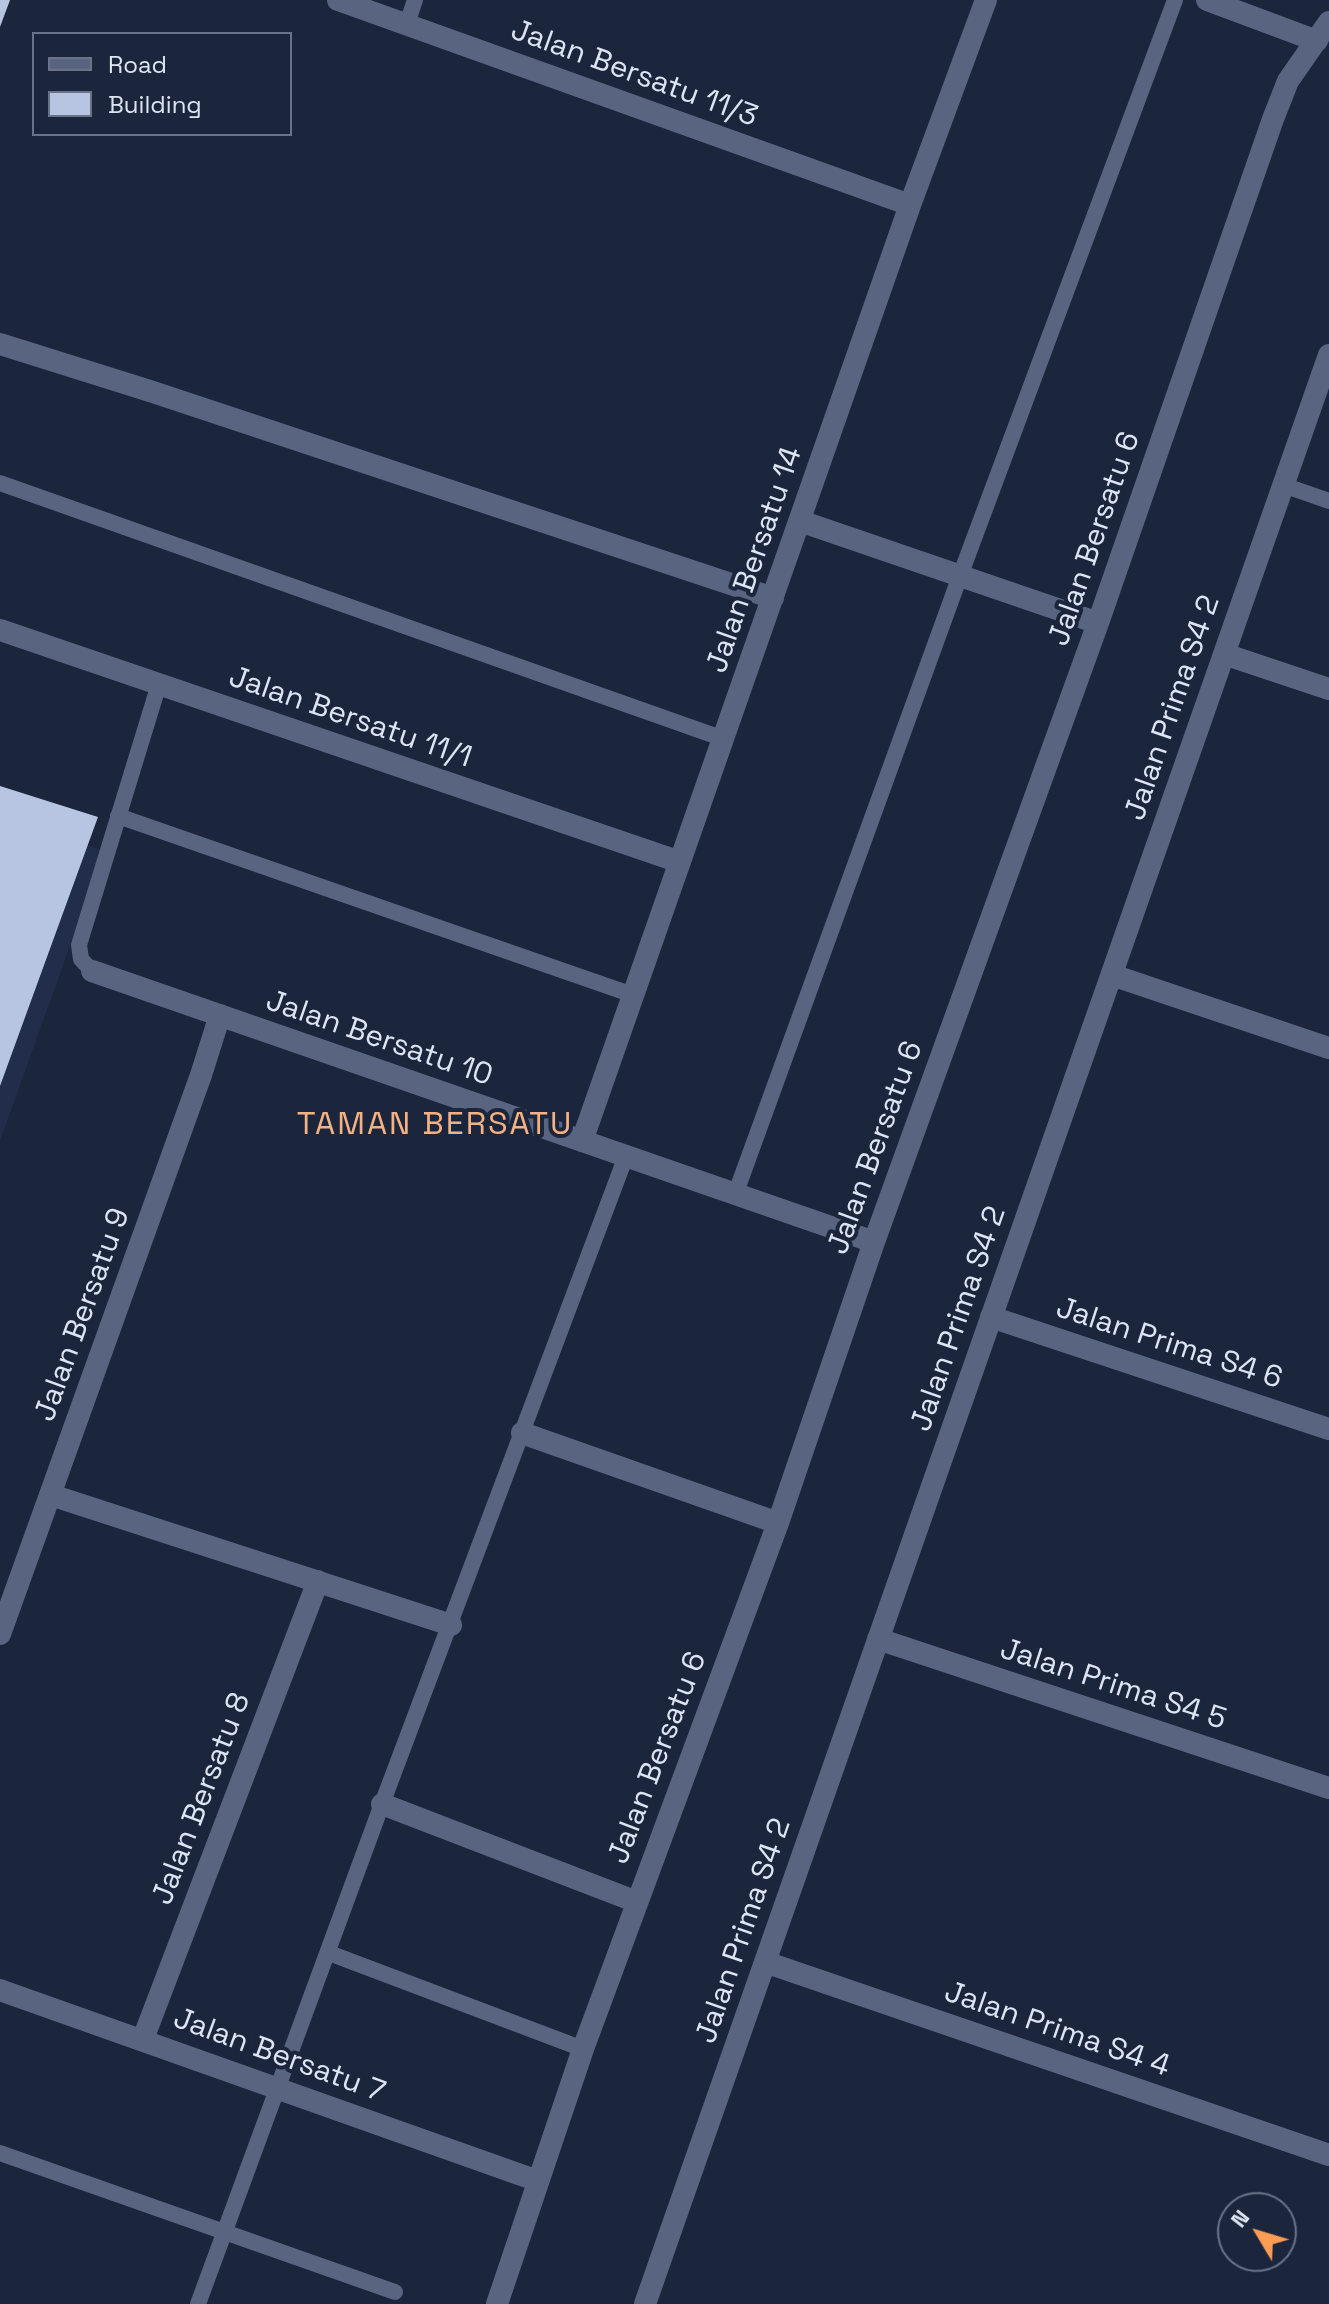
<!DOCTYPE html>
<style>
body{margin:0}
#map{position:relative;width:1329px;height:2304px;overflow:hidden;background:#1b253c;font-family:"Space Grotesk",sans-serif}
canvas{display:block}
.legend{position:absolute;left:32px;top:32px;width:260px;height:104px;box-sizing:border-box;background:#1b253c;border:2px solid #697286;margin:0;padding:10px 14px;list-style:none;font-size:24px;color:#dde5f4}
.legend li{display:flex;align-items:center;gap:16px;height:40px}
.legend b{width:40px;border:2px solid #697286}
.north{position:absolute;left:1217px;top:2192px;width:80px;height:80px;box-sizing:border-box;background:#1b253c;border:2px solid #697286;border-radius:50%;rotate:308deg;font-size:22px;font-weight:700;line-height:32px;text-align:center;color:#dde5f4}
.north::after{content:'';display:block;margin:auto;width:28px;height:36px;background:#fd9d54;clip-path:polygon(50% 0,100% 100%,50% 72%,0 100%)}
</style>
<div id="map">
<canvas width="1329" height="2304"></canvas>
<ul class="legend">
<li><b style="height:10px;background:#596580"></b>Road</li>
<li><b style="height:22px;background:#b7c5e3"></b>Building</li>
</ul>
<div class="north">N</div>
</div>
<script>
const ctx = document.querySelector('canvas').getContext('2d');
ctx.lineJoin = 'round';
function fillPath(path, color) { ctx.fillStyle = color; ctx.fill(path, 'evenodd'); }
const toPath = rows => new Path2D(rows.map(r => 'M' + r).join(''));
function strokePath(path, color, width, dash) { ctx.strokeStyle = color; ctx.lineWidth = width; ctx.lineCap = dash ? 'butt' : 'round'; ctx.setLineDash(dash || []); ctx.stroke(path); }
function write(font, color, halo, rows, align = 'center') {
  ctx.font = font + ' "Space Grotesk",sans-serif'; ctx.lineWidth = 8; ctx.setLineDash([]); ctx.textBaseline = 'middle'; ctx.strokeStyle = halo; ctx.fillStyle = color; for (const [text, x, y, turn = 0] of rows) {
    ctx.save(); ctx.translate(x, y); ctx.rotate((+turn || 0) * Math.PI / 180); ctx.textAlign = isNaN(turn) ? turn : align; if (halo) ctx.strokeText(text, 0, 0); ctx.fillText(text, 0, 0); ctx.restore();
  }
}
fillPath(toPath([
 [0,814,104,851,0,1141]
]), '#212d4a');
fillPath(toPath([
 [0,0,10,0,0,27],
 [0,786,98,817,0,1086]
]), '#b7c5e3');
strokePath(toPath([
 [407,24,415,0],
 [0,483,724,739],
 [1283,485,1329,501],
 [118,816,633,995],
 [92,971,81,959,79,945,159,684],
 [735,1195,960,576,1175,0],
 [329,1953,583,2049],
 [0,2153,395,2292],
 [198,2304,382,1804,626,1156]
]), '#596580', 16);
strokePath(toPath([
 [338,0,910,205],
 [1207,0,1317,41],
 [0,344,153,392,773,598],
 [800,521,1098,623],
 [0,630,680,862],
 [1224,654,1329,689],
 [92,971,874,1242],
 [1112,975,1329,1048],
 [582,1141,910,205,986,0],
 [991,1317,1329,1429],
 [522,1433,778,1523],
 [51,1495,451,1625],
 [0,1634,201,1075,220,1015],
 [878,1639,1329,1788],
 [382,1804,637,1902],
 [765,1962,1329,2155],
 [0,1990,538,2181],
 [143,2039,318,1581],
 [497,2304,583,2049,778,1523,874,1242,1098,623,1273,119,1288,81,1329,22],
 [645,2304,1329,355]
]), '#596580', 22);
write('30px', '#dde5f4', '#1b253c', [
 ["Jalan Bersatu 11/3",634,74,20],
 ["Jalan Bersatu 6",1095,539,-71],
 ["Jalan Bersatu 14",755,560,-71],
 ["Jalan Prima S4 2",1173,708,-71],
 ["Jalan Bersatu 11/1",350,718,19],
 ["Jalan Bersatu 10",379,1039,19],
 ["Jalan Bersatu 6",876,1148,-70],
 ["Jalan Bersatu 9",83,1315,-70],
 ["Jalan Prima S4 2",959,1319,-71],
 ["Jalan Prima S4 6",1169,1344,18],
 ["Jalan Prima S4 5",1113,1685,18],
 ["Jalan Bersatu 6",658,1758,-69],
 ["Jalan Bersatu 8",202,1799,-69],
 ["Jalan Prima S4 2",744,1931,-71],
 ["Jalan Prima S4 4",1057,2030,19],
 ["Jalan Bersatu 7",279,2056,20]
]);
ctx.letterSpacing = '2px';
write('32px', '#f4b182', '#1b253c', [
 ["TAMAN BERSATU",435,1125]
]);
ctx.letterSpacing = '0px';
</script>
